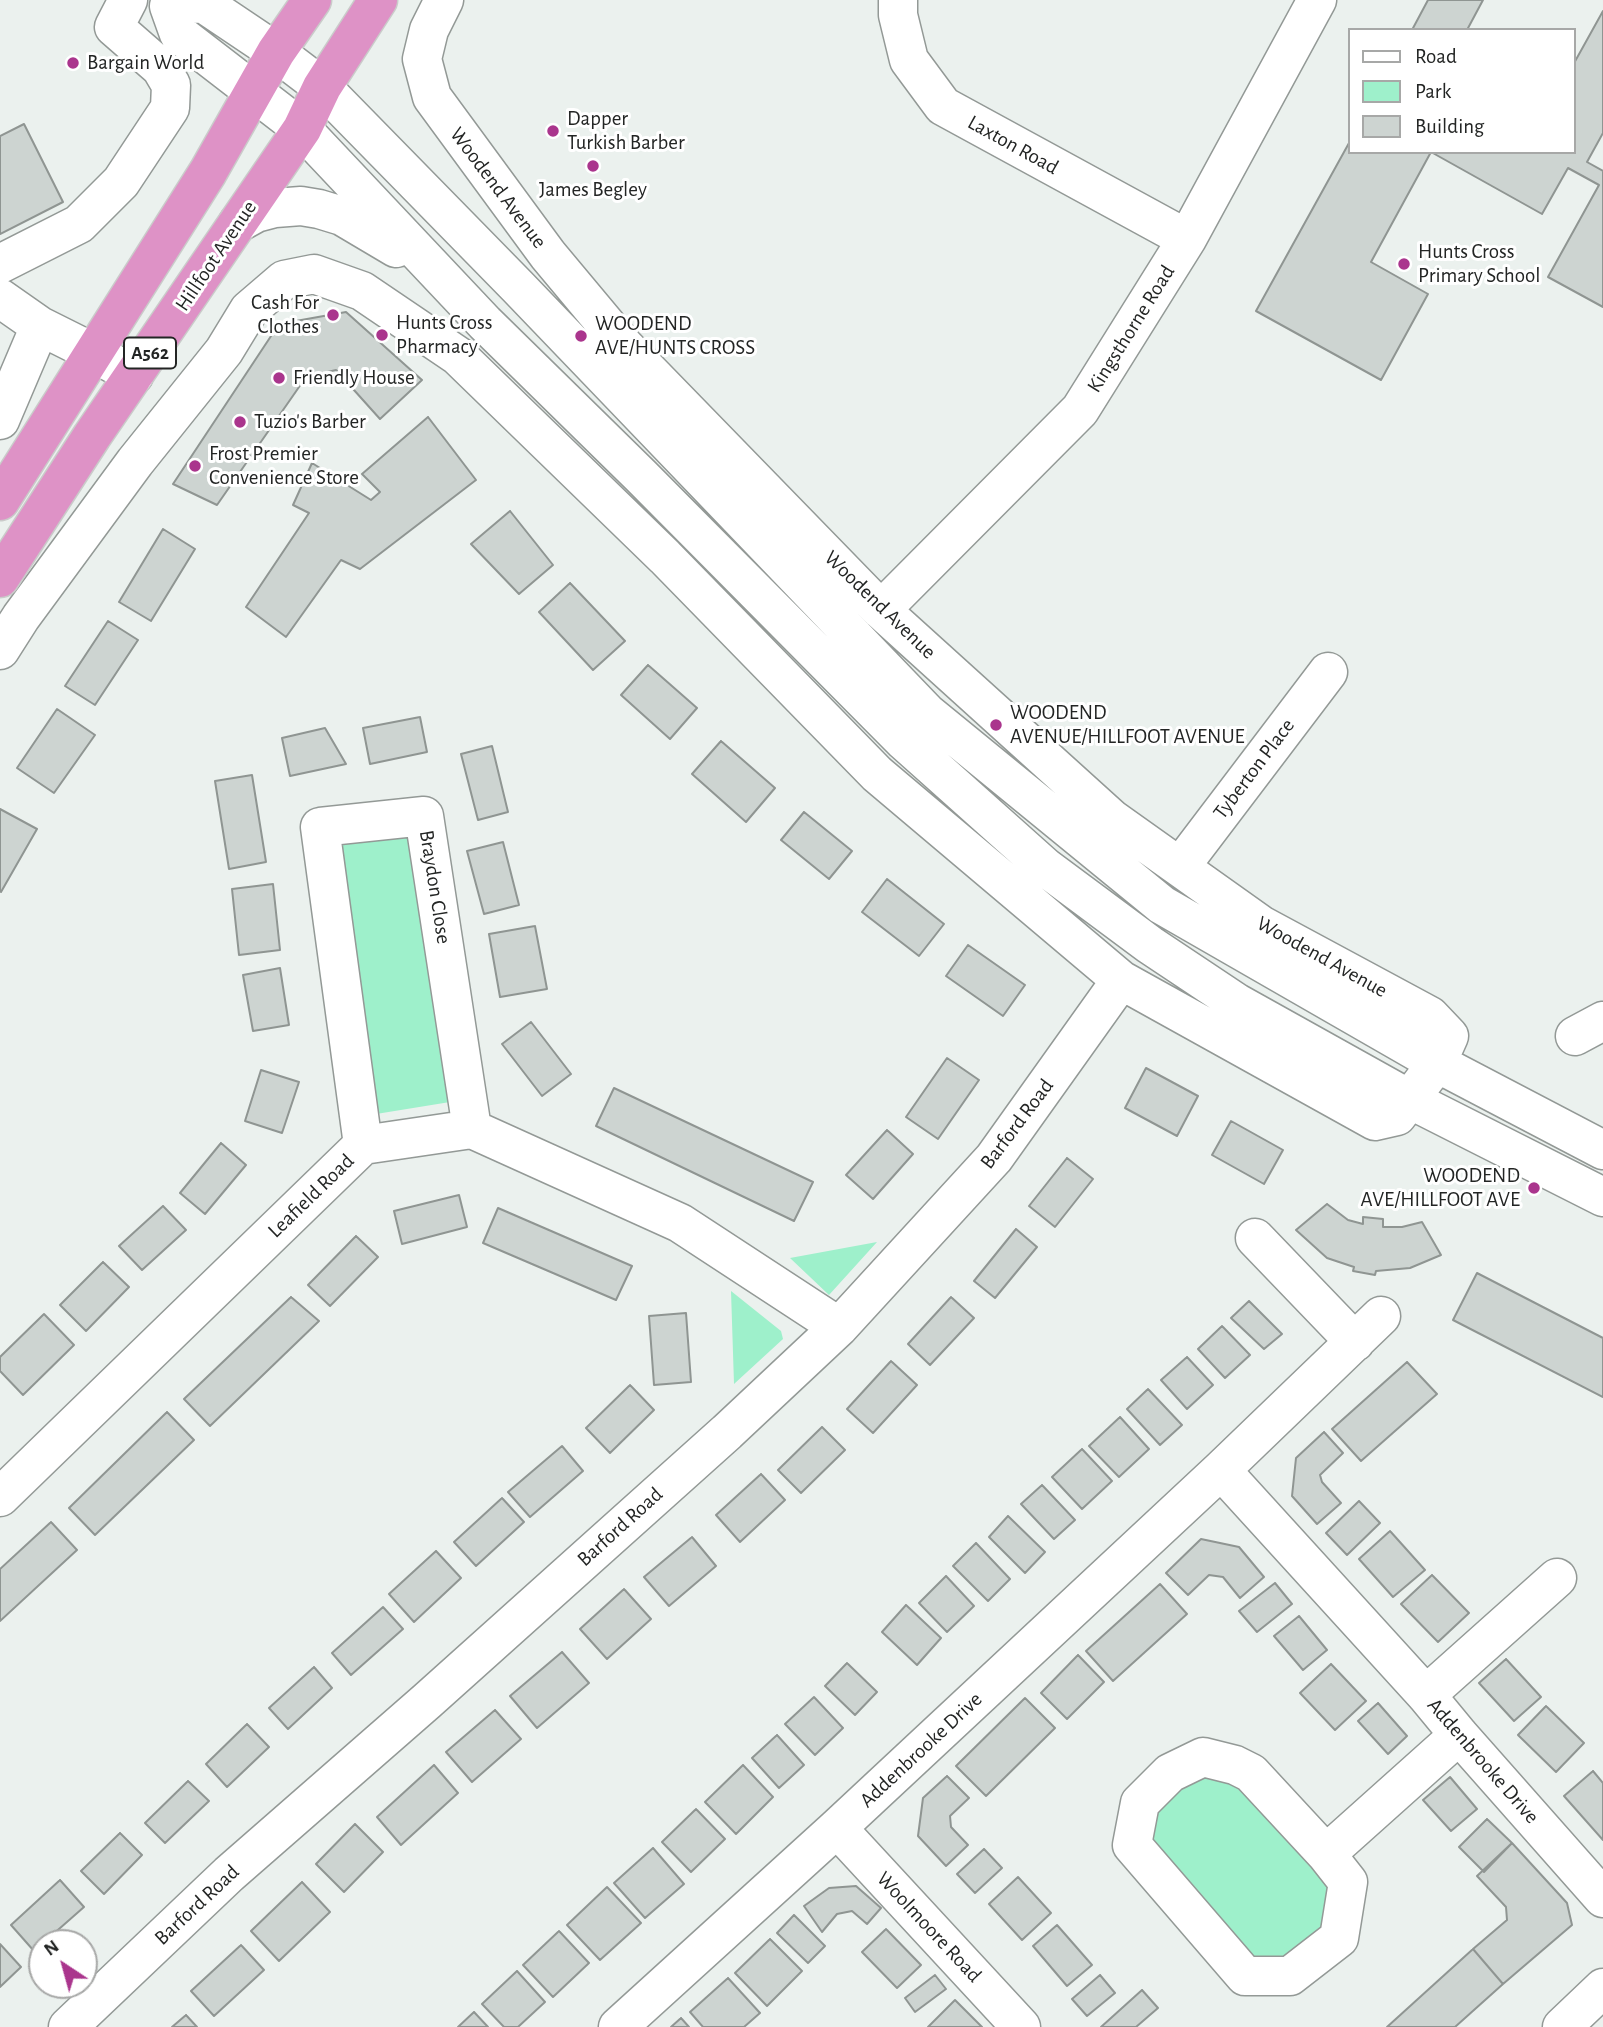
<!DOCTYPE html>
<style>
body{margin:0}
#map{position:relative;width:1603px;height:2027px;overflow:hidden;background:#ebf1ee;font-family:"Alegreya Sans",sans-serif}
canvas{display:block}
.legend{position:absolute;left:1348px;top:28px;width:228px;height:126px;box-sizing:border-box;background:#fff;border:2px solid #a7a8a7;margin:0;padding:9px 12px;list-style:none;font-size:21px;color:#232524}
.legend li{display:flex;align-items:center;gap:14px;height:35px}
.legend b{width:35px;border:2px solid #a7a8a7}
.north{position:absolute;left:28px;top:1929px;width:70px;height:70px;box-sizing:border-box;background:#fff;border:2px solid #a7a8a7;border-radius:50%;rotate:324deg;font-size:19px;font-weight:700;line-height:28px;text-align:center;color:#232524}
.north::after{content:'';display:block;margin:auto;width:24px;height:32px;background:#aa358d;clip-path:polygon(50% 0,100% 100%,50% 72%,0 100%)}
</style>
<div id="map">
<canvas width="1603" height="2027"></canvas>
<ul class="legend">
<li><b style="height:9px;background:#fff"></b>Road</li>
<li><b style="height:19px;background:#9ef0cb"></b>Park</li>
<li><b style="height:19px;background:#cdd4d1"></b>Building</li>
</ul>
<div class="north">N</div>
</div>
<script>
const ctx = document.querySelector('canvas').getContext('2d');
ctx.lineJoin = 'round';
function fillPath(path, color) { ctx.fillStyle = color; ctx.fill(path, 'evenodd'); }
const toPath = rows => new Path2D(rows.map(r => 'M' + r).join(''));
function strokePath(path, color, width, dash) { ctx.strokeStyle = color; ctx.lineWidth = width; ctx.lineCap = dash ? 'butt' : 'round'; ctx.setLineDash(dash || []); ctx.stroke(path); }
function write(font, color, halo, rows, align = 'center') {
  ctx.font = font + ' "Alegreya Sans",sans-serif'; ctx.lineWidth = 6; ctx.setLineDash([]); ctx.textBaseline = 'middle'; ctx.strokeStyle = halo; ctx.fillStyle = color; for (const [text, x, y, turn = 0] of rows) {
    ctx.save(); ctx.translate(x, y); ctx.rotate((+turn || 0) * Math.PI / 180); ctx.textAlign = isNaN(turn) ? turn : align; if (halo) ctx.strokeText(text, 0, 0); ctx.fillText(text, 0, 0); ctx.restore();
  }
}
fillPath(toPath([
 [424,816,450,1102,370,1115,320,827],
 [877,1242,829,1295,790,1258],
 [731,1291,781,1331,783,1339,734,1384],
 [1203,1757,1348,1882,1339,1938,1245,1976,1132,1845,1153,1790]
]), '#9ef0cb');
const building = toPath([
 [1428,0,1483,0,1467,30,1412,30,1428,0],
 [1603,11,1603,133,1587,162,1603,171,1603,307,1548,277,1599,185,1568,168,1542,214,1431,152,1371,262,1428,294,1381,380,1256,311,1349,143,1349,152,1573,152,1573,65,1603,11],
 [24,124,63,202,0,234,0,136,24,124],
 [346,312,422,380,380,419,336,370,306,377,217,505,173,484,279,324,346,312],
 [428,417,476,480,360,569,341,560,286,637,246,607,309,513,293,505,312,463,371,500,380,492,362,474,428,417],
 [510,511,553,565,519,594,471,544,510,511],
 [163,529,195,549,151,621,119,602,163,529],
 [570,583,625,641,593,670,539,612,570,583],
 [108,621,138,640,95,705,65,686,108,621],
 [648,665,697,708,670,739,621,695,648,665],
 [57,709,95,735,54,793,17,768,57,709],
 [420,717,427,752,370,764,363,728,420,717],
 [325,728,346,764,290,776,282,738,325,728],
 [721,741,775,788,746,822,692,774,721,741],
 [492,746,508,812,478,820,461,754,492,746],
 [252,775,266,862,229,869,215,781,252,775],
 [0,809,37,829,1,892,0,891,0,809],
 [804,812,852,851,829,879,781,840,804,812],
 [503,842,519,905,484,914,467,851,503,842],
 [887,879,944,924,919,956,862,912,887,879],
 [273,884,280,950,239,955,232,889,273,884],
 [535,926,547,989,500,997,489,934,535,926],
 [968,945,1025,985,1003,1016,946,976,968,945],
 [280,968,289,1025,253,1031,243,975,280,968],
 [531,1022,571,1074,542,1096,502,1044,531,1022],
 [947,1058,979,1080,938,1139,906,1117,947,1058],
 [1146,1068,1198,1096,1177,1136,1125,1108,1146,1068],
 [261,1070,299,1082,282,1133,245,1121,261,1070],
 [614,1088,813,1182,794,1221,596,1126,614,1088],
 [1231,1121,1283,1150,1264,1184,1212,1155,1231,1121],
 [887,1130,913,1154,873,1199,846,1175,887,1130],
 [221,1143,246,1165,205,1214,180,1193,221,1143],
 [1067,1158,1093,1179,1055,1227,1029,1206,1067,1158],
 [459,1195,467,1227,402,1244,394,1211,459,1195],
 [1327,1204,1348,1220,1363,1224,1363,1217,1383,1219,1383,1227,1402,1227,1422,1222,1441,1255,1410,1268,1376,1271,1375,1275,1353,1271,1354,1267,1327,1258,1296,1230,1327,1204],
 [163,1206,186,1230,142,1270,119,1246,163,1206],
 [498,1208,632,1266,616,1300,483,1243,498,1208],
 [1016,1229,1037,1247,995,1298,974,1281,1016,1229],
 [356,1236,378,1257,330,1306,308,1285,356,1236],
 [103,1262,129,1287,86,1331,60,1305,103,1262],
 [1477,1273,1603,1338,1603,1397,1453,1320,1477,1273],
 [291,1297,319,1321,210,1426,184,1399,291,1297],
 [951,1297,974,1318,930,1365,908,1344,951,1297],
 [1249,1301,1282,1334,1264,1349,1231,1318,1249,1301],
 [686,1313,691,1382,654,1385,649,1316,686,1313],
 [44,1314,74,1345,23,1395,0,1371,0,1357,44,1314],
 [1222,1326,1250,1355,1225,1378,1198,1349,1222,1326],
 [1187,1357,1213,1385,1187,1409,1161,1380,1187,1357],
 [891,1361,917,1385,873,1433,847,1409,891,1361],
 [1407,1362,1437,1394,1361,1461,1332,1429,1407,1362],
 [630,1385,654,1410,610,1453,586,1428,630,1385],
 [1148,1389,1182,1425,1160,1445,1127,1409,1148,1389],
 [167,1412,194,1440,95,1535,69,1508,167,1412],
 [1120,1417,1149,1449,1119,1477,1089,1446,1120,1417],
 [822,1427,845,1450,801,1493,778,1470,822,1427],
 [1324,1432,1343,1453,1320,1475,1322,1482,1341,1503,1317,1524,1292,1496,1296,1458,1324,1432],
 [562,1446,583,1471,530,1517,508,1492,562,1446],
 [1082,1449,1112,1481,1082,1509,1052,1477,1082,1449],
 [761,1474,785,1500,740,1542,716,1515,761,1474],
 [1042,1485,1075,1520,1054,1539,1021,1504,1042,1485],
 [502,1498,524,1522,476,1566,454,1542,502,1498],
 [1359,1501,1380,1523,1347,1555,1326,1533,1359,1501],
 [1008,1516,1045,1552,1025,1573,989,1537,1008,1516],
 [51,1522,77,1550,0,1621,0,1569,51,1522],
 [1390,1531,1425,1570,1393,1597,1359,1559,1390,1531],
 [692,1537,716,1566,669,1606,644,1577,692,1537],
 [1201,1539,1239,1547,1264,1577,1240,1598,1223,1577,1209,1575,1188,1595,1166,1573,1201,1539],
 [976,1543,1010,1579,988,1601,953,1566,976,1543],
 [436,1551,461,1578,414,1622,389,1594,436,1551],
 [1432,1575,1469,1613,1438,1642,1401,1604,1432,1575],
 [946,1576,974,1606,947,1632,919,1603,946,1576],
 [1275,1583,1292,1604,1257,1632,1239,1611,1275,1583],
 [1160,1584,1187,1614,1113,1681,1086,1651,1160,1584],
 [624,1589,651,1619,607,1659,580,1629,624,1589],
 [906,1605,941,1638,917,1665,882,1632,906,1605],
 [383,1607,403,1629,351,1675,332,1653,383,1607],
 [1299,1616,1327,1650,1303,1670,1274,1636,1299,1616],
 [562,1652,589,1683,537,1728,510,1696,562,1652],
 [1078,1655,1104,1682,1067,1719,1041,1693,1078,1655],
 [1506,1659,1541,1697,1514,1721,1479,1683,1506,1659],
 [847,1663,877,1692,855,1715,825,1686,847,1663],
 [1331,1664,1366,1701,1335,1730,1300,1693,1331,1664],
 [314,1667,332,1688,288,1729,269,1708,314,1667],
 [814,1697,843,1728,815,1755,785,1724,814,1697],
 [1025,1698,1055,1728,986,1796,956,1766,1025,1698],
 [1378,1703,1407,1736,1388,1754,1358,1721,1378,1703],
 [1546,1706,1584,1743,1556,1772,1518,1735,1546,1706],
 [495,1710,521,1739,472,1782,446,1752,495,1710],
 [247,1724,269,1747,227,1787,206,1764,247,1724],
 [777,1735,804,1765,779,1788,752,1758,777,1735],
 [434,1765,458,1793,401,1845,377,1817,434,1765],
 [743,1765,773,1797,736,1834,705,1802,743,1765],
 [1593,1771,1603,1783,1603,1840,1564,1796,1593,1771],
 [947,1776,969,1798,950,1816,951,1827,968,1845,946,1866,918,1836,923,1798,947,1776],
 [1450,1777,1477,1809,1451,1831,1423,1800,1450,1777],
 [188,1781,209,1801,165,1843,145,1823,188,1781],
 [696,1809,725,1839,691,1872,662,1842,696,1809],
 [1487,1819,1512,1843,1484,1872,1459,1847,1487,1819],
 [355,1824,383,1852,344,1892,316,1864,355,1824],
 [120,1833,142,1855,104,1894,81,1871,120,1833],
 [1512,1843,1567,1903,1572,1925,1503,1984,1473,1949,1507,1920,1506,1907,1477,1876,1512,1843],
 [653,1848,684,1884,645,1918,614,1883,653,1848],
 [984,1849,1002,1868,975,1893,957,1874,984,1849],
 [1018,1877,1051,1913,1022,1940,989,1904,1018,1877],
 [60,1880,84,1907,34,1951,11,1925,60,1880],
 [302,1882,330,1912,279,1961,251,1931,302,1882],
 [856,1886,881,1908,867,1924,852,1911,837,1914,822,1932,804,1906,829,1888,856,1886],
 [607,1887,641,1923,600,1960,567,1925,607,1887],
 [794,1915,825,1946,808,1963,777,1933,794,1915],
 [1057,1925,1092,1965,1067,1986,1033,1946,1057,1925],
 [886,1929,921,1965,897,1988,862,1952,886,1929],
 [559,1931,589,1963,553,1997,523,1965,559,1931],
 [770,1939,802,1971,767,2006,735,1973,770,1939],
 [0,1944,21,1967,0,1987,0,1944],
 [241,1945,264,1970,214,2016,191,1991,241,1945],
 [1473,1949,1503,1984,1455,2027,1387,2027,1473,1949],
 [517,1971,545,2002,518,2027,504,2027,482,2004,517,1971],
 [935,1975,946,1989,915,2012,905,1998,935,1975],
 [1100,1975,1115,1993,1087,2016,1072,1999,1100,1975],
 [728,1978,760,2013,744,2027,703,2027,690,2012,728,1978],
 [1142,1990,1158,2008,1136,2027,1101,2027,1142,1990],
 [955,2000,982,2027,928,2027,955,2000],
 [474,2012,488,2027,458,2027,474,2012],
 [186,2015,197,2027,172,2027,186,2015],
 [681,2018,689,2027,671,2027,681,2018]
]);
fillPath(building, '#cdd4d1');
strokePath(building, '#8f9592', 2);
const minor = toPath([
 [898,0,898,15,909,60,943,106,1187,239],
 [169,6,179,34,302,129,485,323,641,476,904,741,1045,867,1150,945,1237,1003,1411,1100,1603,1197],
 [169,6,203,3,276,52,322,87,518,287,927,713,1162,905,1437,1063,1603,1150],
 [238,223,256,213,275,208,301,206,319,209,342,216,396,248],
 [0,264,79,224,121,182,170,108,171,85,161,68,114,27,128,0],
 [0,298,40,326,94,353,134,375],
 [0,420,40,326],
 [881,610,1080,410,1187,239,1317,0],
 [0,650,21,617,135,462,224,351,249,310,284,280,314,274,362,291,458,356,665,557,877,774,1121,980,1375,1121,1397,1116,1437,1063,1449,1036,1430,1016,1261,925,1112,819,881,610,624,346,548,255,432,97,422,59,429,30,444,0],
 [1180,867,1328,672],
 [1575,1036,1603,1021],
 [363,1145,320,827,424,816,472,1129],
 [1255,1238,1355,1342],
 [1221,1470,1426,1695,1459,1735,1603,1898],
 [0,1497,363,1145,472,1129,680,1223,839,1327],
 [1426,1695,1557,1578],
 [837,1828,1021,2027],
 [1326,1854,1251,1773,1235,1765,1203,1757,1170,1773,1140,1803,1132,1845,1245,1976,1290,1976,1339,1938,1348,1882,1326,1854,1459,1735],
 [68,2027,229,1874,427,1701,727,1432,839,1327,994,1158,1121,980],
 [618,2027,837,1828,1221,1470,1381,1316],
 [1562,2027,1603,1988]
]);
const highway = toPath([
 [0,501,208,172,276,52,312,0],
 [0,578,92,436,302,129,322,87,378,0]
]);
strokePath(minor, '#939996', 41);
strokePath(highway, '#cacbca', 41);
strokePath(minor, '#fff', 38);
strokePath(highway, '#de92c6', 38);
for (const [x, y, r, color] of [
 [73,63,7,"#aa358d"],
 [553,131,7,"#aa358d"],
 [593,166,7,"#aa358d"],
 [1404,264,7,"#aa358d"],
 [333,315,7,"#aa358d"],
 [382,335,7,"#aa358d"],
 [581,336,7,"#aa358d"],
 [279,378,7,"#aa358d"],
 [240,422,7,"#aa358d"],
 [195,466,7,"#aa358d"],
 [996,725,7,"#aa358d"],
 [1534,1188,7,"#aa358d"]
]) { const dot = new Path2D(); dot.arc(x, y, r, 0, 2 * Math.PI); ctx.fillStyle = color; ctx.fill(dot); strokePath(dot, '#fff', 2.5); }
for (const [x, y, w] of [
 [150,353,52]
]) { const box = new Path2D(); box.roundRect(x - w / 2, y - 15.5, w, 31, 5); ctx.fillStyle = '#fff'; ctx.fill(box); strokePath(box, '#232524', 2); }
write('bold 19px', '#232524', null, [
 ["A562",150,353]
]);
write('21px', '#232524', '#fff', [
 ["Bargain World",87,63],
 ["Dapper",567,119],
 ["Turkish Barber",567,143],
 ["James Begley",593,190,"center"],
 ["Hunts Cross",1418,252],
 ["Primary School",1418,276],
 ["Cash For",319,303,"right"],
 ["Clothes",319,327,"right"],
 ["Hunts Cross",396,323],
 ["Pharmacy",396,347],
 ["WOODEND",595,324],
 ["AVE/HUNTS CROSS",595,348],
 ["Friendly House",293,378],
 ["Tuzio's Barber",254,422],
 ["Frost Premier",209,454],
 ["Convenience Store",209,478],
 ["WOODEND",1010,713],
 ["AVENUE/HILLFOOT AVENUE",1010,737],
 ["WOODEND",1520,1176,"right"],
 ["AVE/HILLFOOT AVE",1520,1200,"right"]
], 'left');
write('21px', '#232524', '#fff', [
 ["Laxton Road",1013,145,29],
 ["Woodend Avenue",498,188,53],
 ["Hillfoot Avenue",216,256,-56],
 ["Kingsthorne Road",1131,329,-58],
 ["Woodend Avenue",880,605,44],
 ["Tyberton Place",1254,769,-53],
 ["Braydon Close",435,887,81],
 ["Woodend Avenue",1322,957,29],
 ["Barford Road",1017,1124,-53],
 ["Leafield Road",311,1196,-44],
 ["Barford Road",620,1527,-42],
 ["Addenbrooke Drive",921,1750,-43],
 ["Addenbrooke Drive",1483,1761,49],
 ["Barford Road",197,1905,-43],
 ["Woolmoore Road",929,1927,47]
]);
</script>
